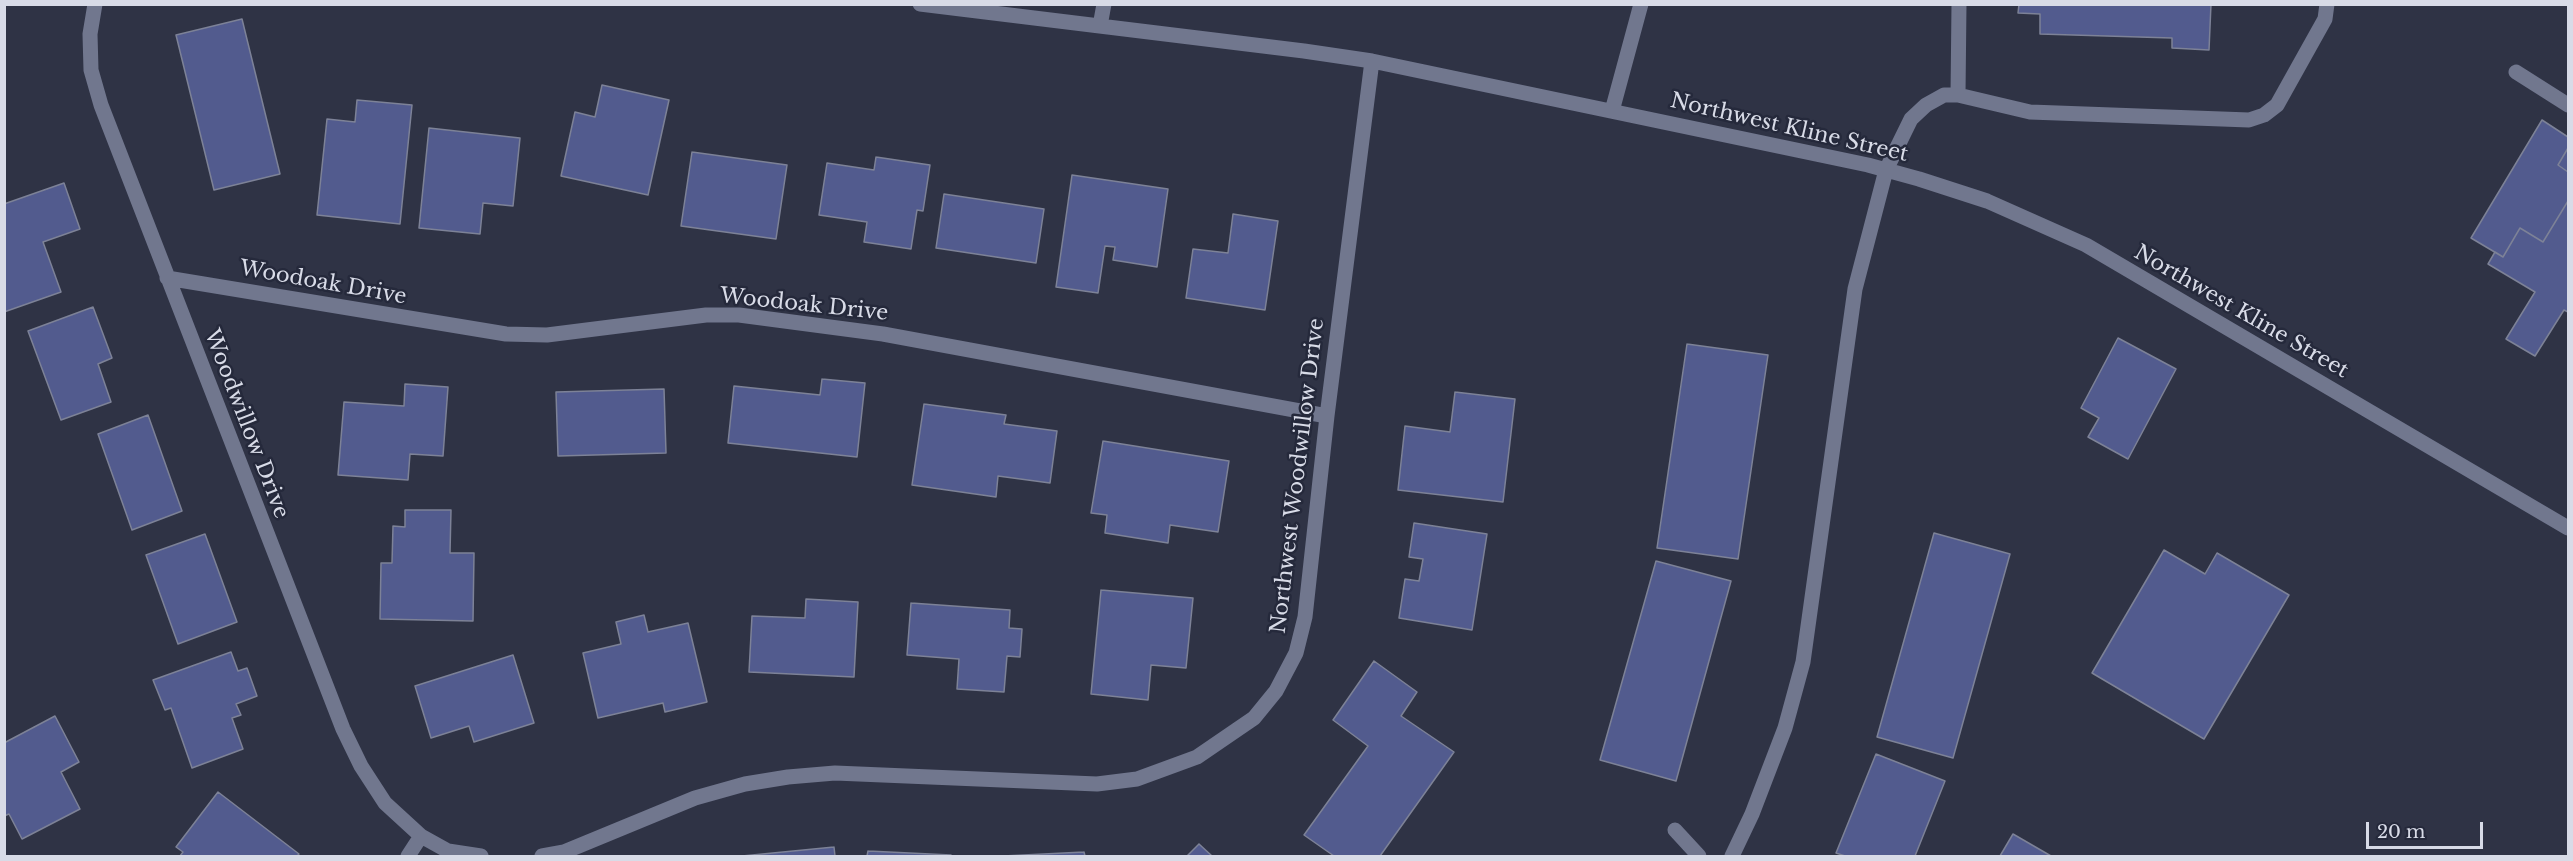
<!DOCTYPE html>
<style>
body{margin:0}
#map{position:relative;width:2573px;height:861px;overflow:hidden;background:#2f3345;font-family:"Libre Baskerville",serif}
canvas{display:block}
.frame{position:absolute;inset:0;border:6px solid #d8dbe7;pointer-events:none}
.scale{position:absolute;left:2366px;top:822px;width:117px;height:27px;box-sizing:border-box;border:3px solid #d8dbe7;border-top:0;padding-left:8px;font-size:18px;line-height:21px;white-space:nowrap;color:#d8dbe7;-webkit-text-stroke:4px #25293b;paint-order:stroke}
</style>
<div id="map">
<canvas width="2573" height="861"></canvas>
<div class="frame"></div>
<div class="scale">20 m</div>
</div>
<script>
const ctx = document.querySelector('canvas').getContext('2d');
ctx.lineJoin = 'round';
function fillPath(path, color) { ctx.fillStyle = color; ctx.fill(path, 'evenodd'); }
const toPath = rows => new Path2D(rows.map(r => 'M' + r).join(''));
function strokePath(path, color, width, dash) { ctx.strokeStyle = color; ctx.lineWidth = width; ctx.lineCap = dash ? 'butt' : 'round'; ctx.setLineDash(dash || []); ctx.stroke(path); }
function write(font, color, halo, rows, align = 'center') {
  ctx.font = font + ' "Libre Baskerville",serif'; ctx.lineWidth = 5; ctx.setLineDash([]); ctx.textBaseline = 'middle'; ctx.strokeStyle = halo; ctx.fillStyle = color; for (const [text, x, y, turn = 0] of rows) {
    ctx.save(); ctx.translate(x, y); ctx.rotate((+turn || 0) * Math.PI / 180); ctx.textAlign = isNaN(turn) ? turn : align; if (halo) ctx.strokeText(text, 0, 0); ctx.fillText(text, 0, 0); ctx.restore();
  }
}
const building = toPath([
 [2019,4,2211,4,2209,50,2172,48,2172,38,2040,34,2040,14,2018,13,2019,4],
 [242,19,280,174,214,190,176,35,242,19],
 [602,85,669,100,648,195,561,176,575,112,595,117,602,85],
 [357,100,412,105,400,224,317,215,327,119,355,122,357,100],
 [2542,120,2568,137,2568,148,2558,165,2568,172,2568,201,2543,242,2520,228,2503,257,2471,238,2542,120],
 [429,128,520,138,513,206,483,203,480,234,419,228,429,128],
 [2568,148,2568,172,2558,165,2568,148],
 [692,152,787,165,776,239,681,226,692,152],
 [876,157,930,165,923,211,917,210,911,249,864,242,867,222,819,215,827,163,874,170,876,157],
 [1072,175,1168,189,1157,267,1113,260,1115,247,1105,246,1098,293,1056,287,1072,175],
 [64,183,80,229,43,242,61,292,4,312,4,204,64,183],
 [944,194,1044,209,1036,263,936,248,944,194],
 [2568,201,2568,312,2564,310,2535,356,2506,339,2535,292,2488,264,2495,252,2503,257,2520,228,2543,242,2568,201],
 [1233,214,1278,221,1265,310,1186,298,1193,249,1228,253,1233,214],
 [93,307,112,358,98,364,111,402,61,420,28,331,93,307],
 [2118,338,2176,369,2128,459,2088,437,2099,418,2081,408,2118,338],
 [1687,344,1768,355,1738,559,1657,548,1687,344],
 [822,379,865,383,857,457,728,443,734,386,820,395,822,379],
 [405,384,448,387,443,456,410,454,408,480,338,475,344,402,404,406,405,384],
 [664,389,666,453,558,456,556,392,664,389],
 [1455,392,1515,399,1503,502,1398,490,1405,426,1450,432,1455,392],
 [924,404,1006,415,1004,424,1057,431,1050,483,998,476,996,497,912,485,924,404],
 [148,415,182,511,132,530,98,434,148,415],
 [1103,441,1229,461,1218,532,1170,525,1168,543,1105,533,1107,515,1091,513,1103,441],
 [405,510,451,510,450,553,474,553,473,621,380,619,381,563,392,563,393,526,405,527,405,510],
 [1414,523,1487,534,1472,630,1399,618,1405,579,1419,581,1423,559,1409,557,1414,523],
 [1934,533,2010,554,1953,758,1877,737,1934,533],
 [205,534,237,622,178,644,146,555,205,534],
 [2164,550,2205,574,2217,553,2289,595,2204,739,2092,673,2164,550],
 [1656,561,1731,581,1676,781,1600,760,1656,561],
 [1101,590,1193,598,1186,668,1151,665,1148,700,1091,694,1101,590],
 [806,599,858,602,854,677,749,672,752,616,805,618,806,599],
 [911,603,1010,610,1009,628,1022,629,1020,657,1007,656,1004,692,957,689,959,659,907,655,911,603],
 [644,615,648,632,688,623,707,702,665,712,663,703,598,718,583,653,621,644,616,622,644,615],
 [231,652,238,671,247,668,257,696,236,704,241,715,232,718,243,749,192,768,171,708,165,710,153,680,231,652],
 [513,655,534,723,474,742,469,726,431,738,415,686,513,655],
 [1374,661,1417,692,1401,716,1454,752,1380,856,1334,856,1304,835,1368,746,1333,720,1374,661],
 [55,716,79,762,61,772,80,809,22,839,9,814,4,816,4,743,55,716],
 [1876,754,1945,781,1915,856,1845,856,1836,853,1876,754],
 [218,792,299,854,297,856,180,856,183,852,176,847,218,792],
 [2013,834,2051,856,2000,856,2013,834],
 [1199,844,1212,856,1187,856,1199,844],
 [834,847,835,856,742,856,834,847],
 [868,851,951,855,951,856,867,856,868,851],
 [1084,852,1085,856,1003,856,1084,852]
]);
fillPath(building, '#525b8e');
strokePath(building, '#7d8297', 1.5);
strokePath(toPath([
 [95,4,90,34,91,70,101,105,343,729,361,766,385,803,421,836,448,851,481,856],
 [920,4,1304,51,1372,61,1868,165,1919,179,1987,201,2086,245,2568,528],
 [1100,26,1104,4],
 [2516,72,2568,105],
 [1958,95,1959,4],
 [1612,111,1641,4],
 [167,278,506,334,547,335,706,315,739,315,883,334,1327,416],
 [1675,830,1699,856],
 [408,856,421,836],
 [542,856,564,852,695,798,745,784,788,777,835,773,1097,784,1137,779,1197,757,1254,718,1276,691,1296,653,1305,617,1327,416,1372,61],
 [1732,856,1752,814,1785,728,1803,662,1855,289,1886,170,1911,119,1926,105,1944,95,1958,95,2030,112,2249,120,2264,115,2277,105,2325,19,2327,4]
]), '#71778e', 15);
write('21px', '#d8dbe7', '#25293b', [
 ["Northwest Kline Street",1789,128,13],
 ["Woodoak Drive",323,283,10],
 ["Woodoak Drive",804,305,6],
 ["Northwest Kline Street",2241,312,30],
 ["Woodwillow Drive",246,424,69],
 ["Northwest Woodwillow Drive",1298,476,-83]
]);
</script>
